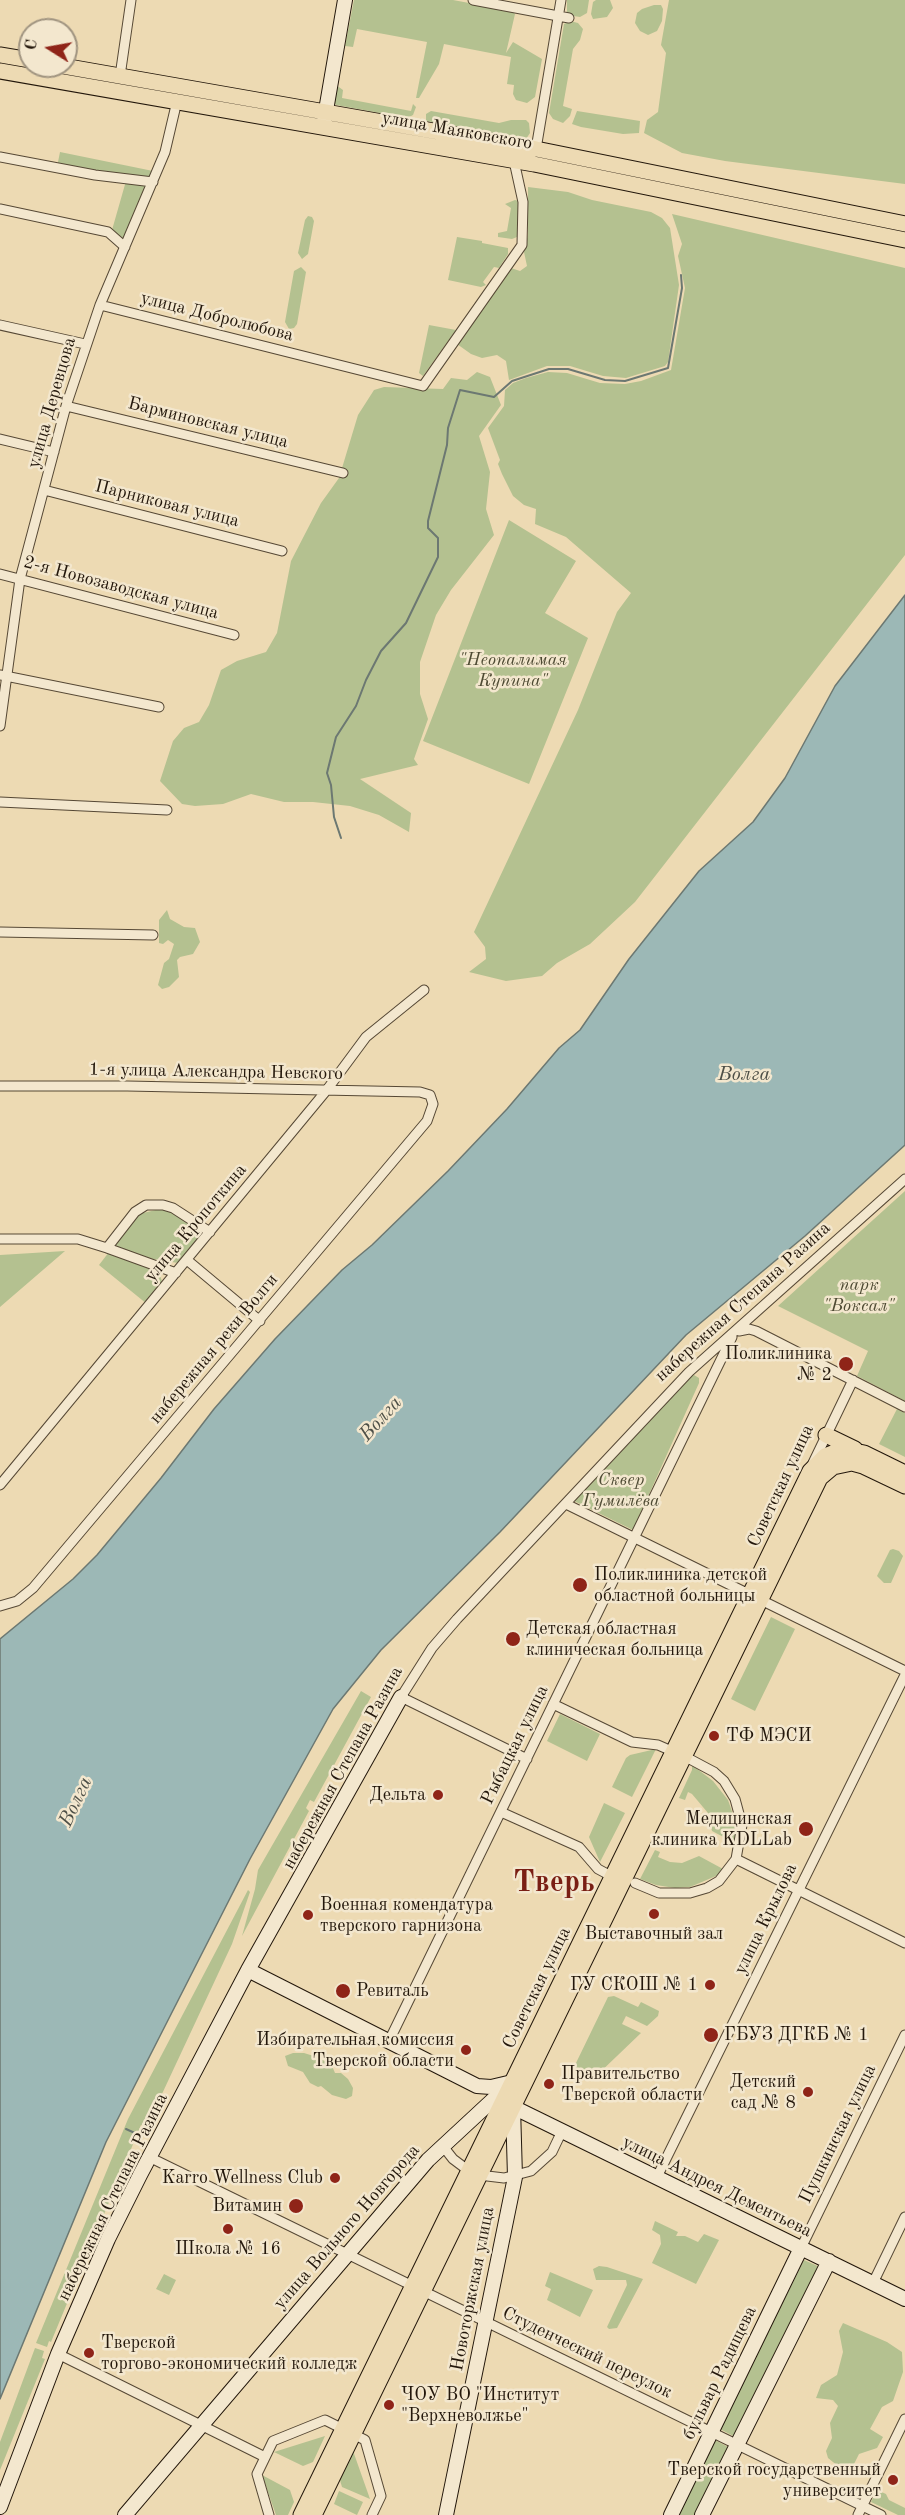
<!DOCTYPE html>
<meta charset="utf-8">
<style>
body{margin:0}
#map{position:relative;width:905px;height:2515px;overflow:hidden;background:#eddab3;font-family:"Old Standard TT",serif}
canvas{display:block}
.north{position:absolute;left:18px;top:18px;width:60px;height:60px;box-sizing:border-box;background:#f3e7ce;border:2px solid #a09480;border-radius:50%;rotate:281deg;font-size:16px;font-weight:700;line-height:24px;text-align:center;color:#23170b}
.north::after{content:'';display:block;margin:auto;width:21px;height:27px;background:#8f2418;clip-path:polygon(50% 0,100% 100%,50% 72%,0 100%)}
</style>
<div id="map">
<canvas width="905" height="2515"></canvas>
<div class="north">С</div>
</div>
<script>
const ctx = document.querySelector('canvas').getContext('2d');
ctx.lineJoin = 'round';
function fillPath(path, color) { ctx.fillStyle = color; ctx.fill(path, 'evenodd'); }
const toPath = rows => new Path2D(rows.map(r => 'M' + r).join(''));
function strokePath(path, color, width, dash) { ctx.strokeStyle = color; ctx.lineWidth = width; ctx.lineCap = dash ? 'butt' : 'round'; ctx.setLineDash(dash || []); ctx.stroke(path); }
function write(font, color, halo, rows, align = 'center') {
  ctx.font = font + ' "Old Standard TT",serif'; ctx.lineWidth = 5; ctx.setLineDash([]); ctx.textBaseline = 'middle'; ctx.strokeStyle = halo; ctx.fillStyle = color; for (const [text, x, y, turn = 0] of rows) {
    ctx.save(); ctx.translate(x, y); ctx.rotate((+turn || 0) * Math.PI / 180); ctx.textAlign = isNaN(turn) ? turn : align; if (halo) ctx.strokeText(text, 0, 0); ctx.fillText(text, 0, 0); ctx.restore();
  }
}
fillPath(toPath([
 [354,0,453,0,512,11,515,14,506,53,513,42,542,59,535,97,527,103,516,100,513,94,514,85,507,84,511,57,444,44,439,64,419,98,416,98,427,42,357,29,353,47,345,46],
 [567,0,589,0,587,13,580,17,567,15],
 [596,0,610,0,613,8,607,17,593,19,591,14,593,2],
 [669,0,905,0,905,184,725,161,682,153,644,133,647,120,658,112,666,53,661,45],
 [654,5,661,5,663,9,662,21,657,31,648,35,640,31,635,23,637,13,642,9],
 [570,21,578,23,583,29,580,40,573,49,563,106,572,109,570,116,563,123,553,119,549,113,564,24],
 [336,85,343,90,342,98,411,111,413,104,416,107,413,115,407,118,336,105,331,99],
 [431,111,499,123,511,120,526,120,529,123,530,133,526,139,426,121,426,114],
 [577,111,640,121,639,133,623,134,581,127,572,124],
 [60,152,153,171,151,179,57,167],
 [126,181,148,183,126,237,120,238,112,230],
 [528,187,568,192,592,200,651,212,662,218,670,228,679,285,668,362,665,366,626,378,603,376,570,366,547,366,509,380,506,361,497,355,482,358,471,354,457,344,511,268,520,271,527,266,524,252,528,235],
 [515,200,519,201,517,237,512,239,498,237,498,233,507,231,511,208,505,204],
 [672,214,905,268,905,555,635,902,590,944,557,963,542,976,506,981,469,972,486,959,485,947,474,932,578,710,617,612,631,593,566,537,535,524,536,509,524,505,513,496,502,474,498,464,500,460,488,428,504,406,505,390,513,383,526,378,548,372,567,373,600,383,625,384,641,381,671,370,685,288,678,256,682,244],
 [308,216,312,217,314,221,308,254,302,259,298,253,305,220],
 [457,237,482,241,482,243,508,248,508,254,499,268,494,267,483,282,486,285,481,287,448,280],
 [301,267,306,272,297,324,294,328,289,329,285,322,294,271],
 [429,325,456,330,423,376,419,373],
 [477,372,490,377,501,405,479,436,490,472,486,509,494,535,451,590,436,615,420,662,420,694,428,719,414,759,418,765,360,779,411,813,409,832,379,815,350,806,313,802,284,802,251,794,223,804,195,806,182,804,160,781,173,741,184,728,199,722,209,705,221,670,237,661,266,652,277,633,291,561,321,503,339,478,358,415,374,390,384,387,443,389,451,378,467,380],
 [509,520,576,561,545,613,588,638,529,784,423,741],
 [167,910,170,919,184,927,195,928,200,942,193,954,180,957,177,960,179,977,169,987,162,989,158,985,164,963,169,959,174,944,168,940,163,944,159,943,159,920],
 [905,1191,905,1401,857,1376,868,1351,778,1306],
 [164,1208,178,1213,203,1229,205,1235,178,1263,141,1257,115,1247,115,1244,139,1214],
 [65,1251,0,1307,0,1255],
 [109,1252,159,1273,163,1284,147,1304,99,1265],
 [694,1375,699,1378,699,1383,633,1530,574,1501,689,1376],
 [897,1409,905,1413,905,1457,879,1444],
 [893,1549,899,1551,903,1556,891,1583,884,1583,877,1576,890,1550],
 [771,1617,795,1629,755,1711,731,1699],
 [361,1691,371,1697,314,1802,310,1800,306,1808,309,1811,242,1936,255,1889,258,1870],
 [560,1714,600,1734,587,1761,547,1741],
 [656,1749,632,1797,612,1787,626,1758,630,1755],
 [692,1765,713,1781,728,1800,736,1823,735,1843,712,1831,708,1813,692,1794,688,1792,685,1800,679,1798,692,1770],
 [604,1803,625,1813,600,1862,589,1837],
 [655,1850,660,1852,658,1857,670,1862,682,1863,699,1856,723,1869,716,1876,690,1887,675,1888,656,1885,640,1879],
 [248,1890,250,1892,232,1944,147,2126,141,2125,51,2342,49,2341,47,2347,36,2343,128,2119],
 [614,1996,638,2007,641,2002,659,2011,658,2016,647,2026,626,2016,622,2024,641,2033,593,2079,587,2081,580,2079,575,2072,576,2063,608,1997],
 [293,2053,304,2053,320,2058,332,2066,335,2073,341,2073,348,2079,353,2088,352,2096,346,2099,332,2095,321,2086,318,2087,310,2083,303,2072,288,2066,285,2056],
 [655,2221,678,2232,676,2236,685,2236,698,2242,704,2234,719,2240,696,2284,652,2263,661,2244,660,2235,652,2230],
 [804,2260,822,2268,735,2437,720,2429],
 [599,2266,607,2267,643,2279,617,2328,609,2329,607,2327,627,2285,626,2280,596,2280,593,2269],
 [550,2272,593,2290,580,2317,547,2300,551,2289,545,2286],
 [164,2274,176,2280,169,2295,156,2289],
 [843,2323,887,2342,902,2352,903,2372,893,2401,882,2407,870,2429,883,2437,877,2448,859,2454,850,2472,843,2470,828,2458,826,2451,832,2438,830,2423,838,2406,833,2400,816,2398,821,2385,837,2375,843,2352,839,2331],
 [35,2348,44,2351,42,2358,45,2359,0,2470,0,2442],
 [325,2436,313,2462,303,2466,274,2452],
 [713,2439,728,2447,695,2515,676,2515],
 [352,2448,370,2499,342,2487,339,2477],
 [262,2475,290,2490,294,2502,288,2515,276,2515],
 [877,2490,886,2494,889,2500,905,2508,905,2515,898,2515,871,2502],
 [339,2491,363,2502,357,2515,334,2504]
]), '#b4c190');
const water = toPath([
 [905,595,905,1145,805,1236,686,1335,500,1532,381,1650,333,1709,250,1859,106,2142,0,2399,0,1639,73,1579,97,1555,161,1478,214,1409,275,1339,342,1270,372,1245,448,1171,507,1109,559,1048,580,1030,629,959,699,871,753,822,785,778,835,686,905,595]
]);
fillPath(water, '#9cb8b6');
strokePath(water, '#6c7872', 1.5);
strokePath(toPath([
 [341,838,334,817,331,785,327,773,336,737,356,706,366,680,381,651,406,623,438,557,438,538,428,528,428,521,447,445,448,428,460,390,494,397,512,381,549,369,568,369,605,380,625,381,668,368,682,288,681,275],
 [126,2129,137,2134]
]), '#6c7872', 2);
const street = toPath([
 [473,0,569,18],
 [120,76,131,0],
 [536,149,561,0],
 [0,157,95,175,153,182],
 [0,209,108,232,125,247],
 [100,305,423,386,522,245,523,202,514,161],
 [0,325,85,344],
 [66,406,343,473],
 [0,439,54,452],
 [44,490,282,551],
 [0,574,234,635],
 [0,675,159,707],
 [0,726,20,579,66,406,100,305,165,152,177,101],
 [0,802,167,810],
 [0,932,153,935],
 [0,1086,127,1086,420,1092,430,1095,433,1104,427,1121,33,1588,17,1601,0,1606],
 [0,1239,78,1239,107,1248],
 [187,1260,260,1321],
 [176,1273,107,1248,135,1212,146,1205,163,1205,173,1208,210,1232],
 [739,1331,749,1329,756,1331,905,1407],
 [813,1463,853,1380],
 [0,1485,326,1091,366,1037,424,990],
 [566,1504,905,1671],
 [553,1704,632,1742,658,1745,674,1752],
 [527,1759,401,1697,432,1648,457,1619,689,1372,905,1179],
 [501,1812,579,1847,598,1869,613,1877],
 [736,1859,905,1943],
 [635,1883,659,1893,690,1893,707,1888,719,1881,736,1859,742,1825,735,1799,724,1781,714,1772,684,1756],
 [389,2041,732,1337],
 [442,2145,453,2159,469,2171],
 [149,2157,881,2515],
 [479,2175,504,2178,531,2171,552,2152,562,2131],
 [657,2177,905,1675],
 [801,2248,905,2035],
 [873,2283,905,2217],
 [58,2354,265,2457],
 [269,2515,257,2474,273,2441,325,2420,365,2440,381,2496,372,2515],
 [858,2515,905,2419]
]);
const secondary = toPath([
 [324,122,345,0],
 [248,1970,477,2086,491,2087,508,2083],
 [0,2507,58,2354,108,2239,140,2175,248,1970,401,1697],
 [125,2515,428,2160,511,2083],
 [446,2515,515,2177,513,2107,905,2299],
 [671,2515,801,2248],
 [702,2515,829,2261]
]);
const primary = toPath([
 [0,55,30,60],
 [63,66,536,149,905,224],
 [0,71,534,164,905,240],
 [826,1435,855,1449],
 [301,2515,810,1471,825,1456,835,1452,850,1450,864,1453,905,1473],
 [314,2515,820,1478,833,1467,852,1463,863,1466,905,1486]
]);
strokePath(street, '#564835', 11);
strokePath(secondary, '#23170b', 16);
strokePath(primary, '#23170b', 17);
strokePath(street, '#f3e7ce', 9);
strokePath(secondary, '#f3e7ce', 14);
strokePath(primary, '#eddab3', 15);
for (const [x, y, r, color] of [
 [846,1364,8,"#8f2418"],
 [580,1585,8,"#8f2418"],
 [513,1639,8,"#8f2418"],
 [714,1736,6,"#8f2418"],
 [438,1795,6,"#8f2418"],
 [806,1829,8,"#8f2418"],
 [654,1914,6,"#8f2418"],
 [308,1915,6,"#8f2418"],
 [710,1985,6,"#8f2418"],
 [343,1991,8,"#8f2418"],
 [711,2035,8,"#8f2418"],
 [466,2050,6,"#8f2418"],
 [549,2084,6,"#8f2418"],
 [808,2092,6,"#8f2418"],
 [335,2178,6,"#8f2418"],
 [296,2206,8,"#8f2418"],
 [228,2229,6,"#8f2418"],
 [89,2353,6,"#8f2418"],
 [389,2405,6,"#8f2418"],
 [893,2480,6,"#8f2418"]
]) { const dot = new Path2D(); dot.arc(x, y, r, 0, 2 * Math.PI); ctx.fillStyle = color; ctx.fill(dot); strokePath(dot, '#f3e7ce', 2); }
write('18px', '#23170b', '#f3e7ce', [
 ["улица Маяковского",457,131,10],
 ["улица Добролюбова",217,317,14],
 ["улица Деревцова",52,403,-74],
 ["Барминовская улица",208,423,14],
 ["Парниковая улица",167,504,14],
 ["2-я Новозаводская улица",121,588,15],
 ["1-я улица Александра Невского",216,1072,1],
 ["улица Кропоткина",196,1223,-50],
 ["набережная Степана Разина",743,1302,-42],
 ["набережная реки Волги",214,1349,-50],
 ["Советская улица",781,1486,-65],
 ["Рыбацкая улица",515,1745,-64],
 ["набережная Степана Разина",343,1768,-61],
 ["улица Крылова",766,1919,-64],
 ["Советская улица",537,1988,-64],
 ["Пушкинская улица",838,2134,-64],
 ["улица Андрея Дементьева",717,2187,26],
 ["набережная Степана Разина",113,2197,-64],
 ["улица Вольного Новгорода",347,2227,-49],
 ["Новоторжская улица",473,2289,-79],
 ["Студенческий переулок",587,2353,26],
 ["бульвар Радищева",720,2373,-64]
]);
write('italic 18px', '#4e4a33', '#f3e7ce', [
 ["\"Неопалимая",513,660],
 ["Купина\"",513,681],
 ["парк",859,1285],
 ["\"Воксал\"",859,1306],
 ["Сквер",621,1480],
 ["Гумилёва",621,1501]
]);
write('18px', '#23170b', '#f3e7ce', [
 ["Поликлиника",832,1354],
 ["№ 2",832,1375],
 ["Поликлиника детской",594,1575,"left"],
 ["областной больницы",594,1596,"left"],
 ["Детская областная",526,1629,"left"],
 ["клиническая больница",526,1650,"left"],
 ["ТФ МЭСИ",726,1736,"left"],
 ["Дельта",426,1795],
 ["Медицинская",792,1819],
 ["клиника KDLLab",792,1840],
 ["Военная комендатура",320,1905,"left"],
 ["тверского гарнизона",320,1926,"left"],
 ["Выставочный зал",654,1934,"center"],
 ["ГУ СКОШ № 1",698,1985],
 ["Ревиталь",356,1991,"left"],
 ["ГБУЗ ДГКБ № 1",724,2035,"left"],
 ["Избирательная комиcсия",454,2040],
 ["Тверской области",454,2061],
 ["Правительство",561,2074,"left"],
 ["Тверской области",561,2095,"left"],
 ["Детский",796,2082],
 ["сад № 8",796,2103],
 ["Karro Wellness Club",323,2178],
 ["Витамин",282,2206],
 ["Школа № 16",228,2249,"center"],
 ["Тверской",101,2343,"left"],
 ["торгово-экономический колледж",101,2364,"left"],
 ["ЧОУ ВО \"Институт",401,2395,"left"],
 ["\"Верхневолжье\"",401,2416,"left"],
 ["Тверской государственный",881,2470],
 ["университет",881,2491]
], 'right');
write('italic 20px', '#4d4f47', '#f3e7ce', [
 ["Волга",744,1075],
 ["Волга",381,1419,-48],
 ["Волга",76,1802,-65]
]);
write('bold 30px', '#7a1f14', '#f3e7ce', [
 ["Тверь",554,1883]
]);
</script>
